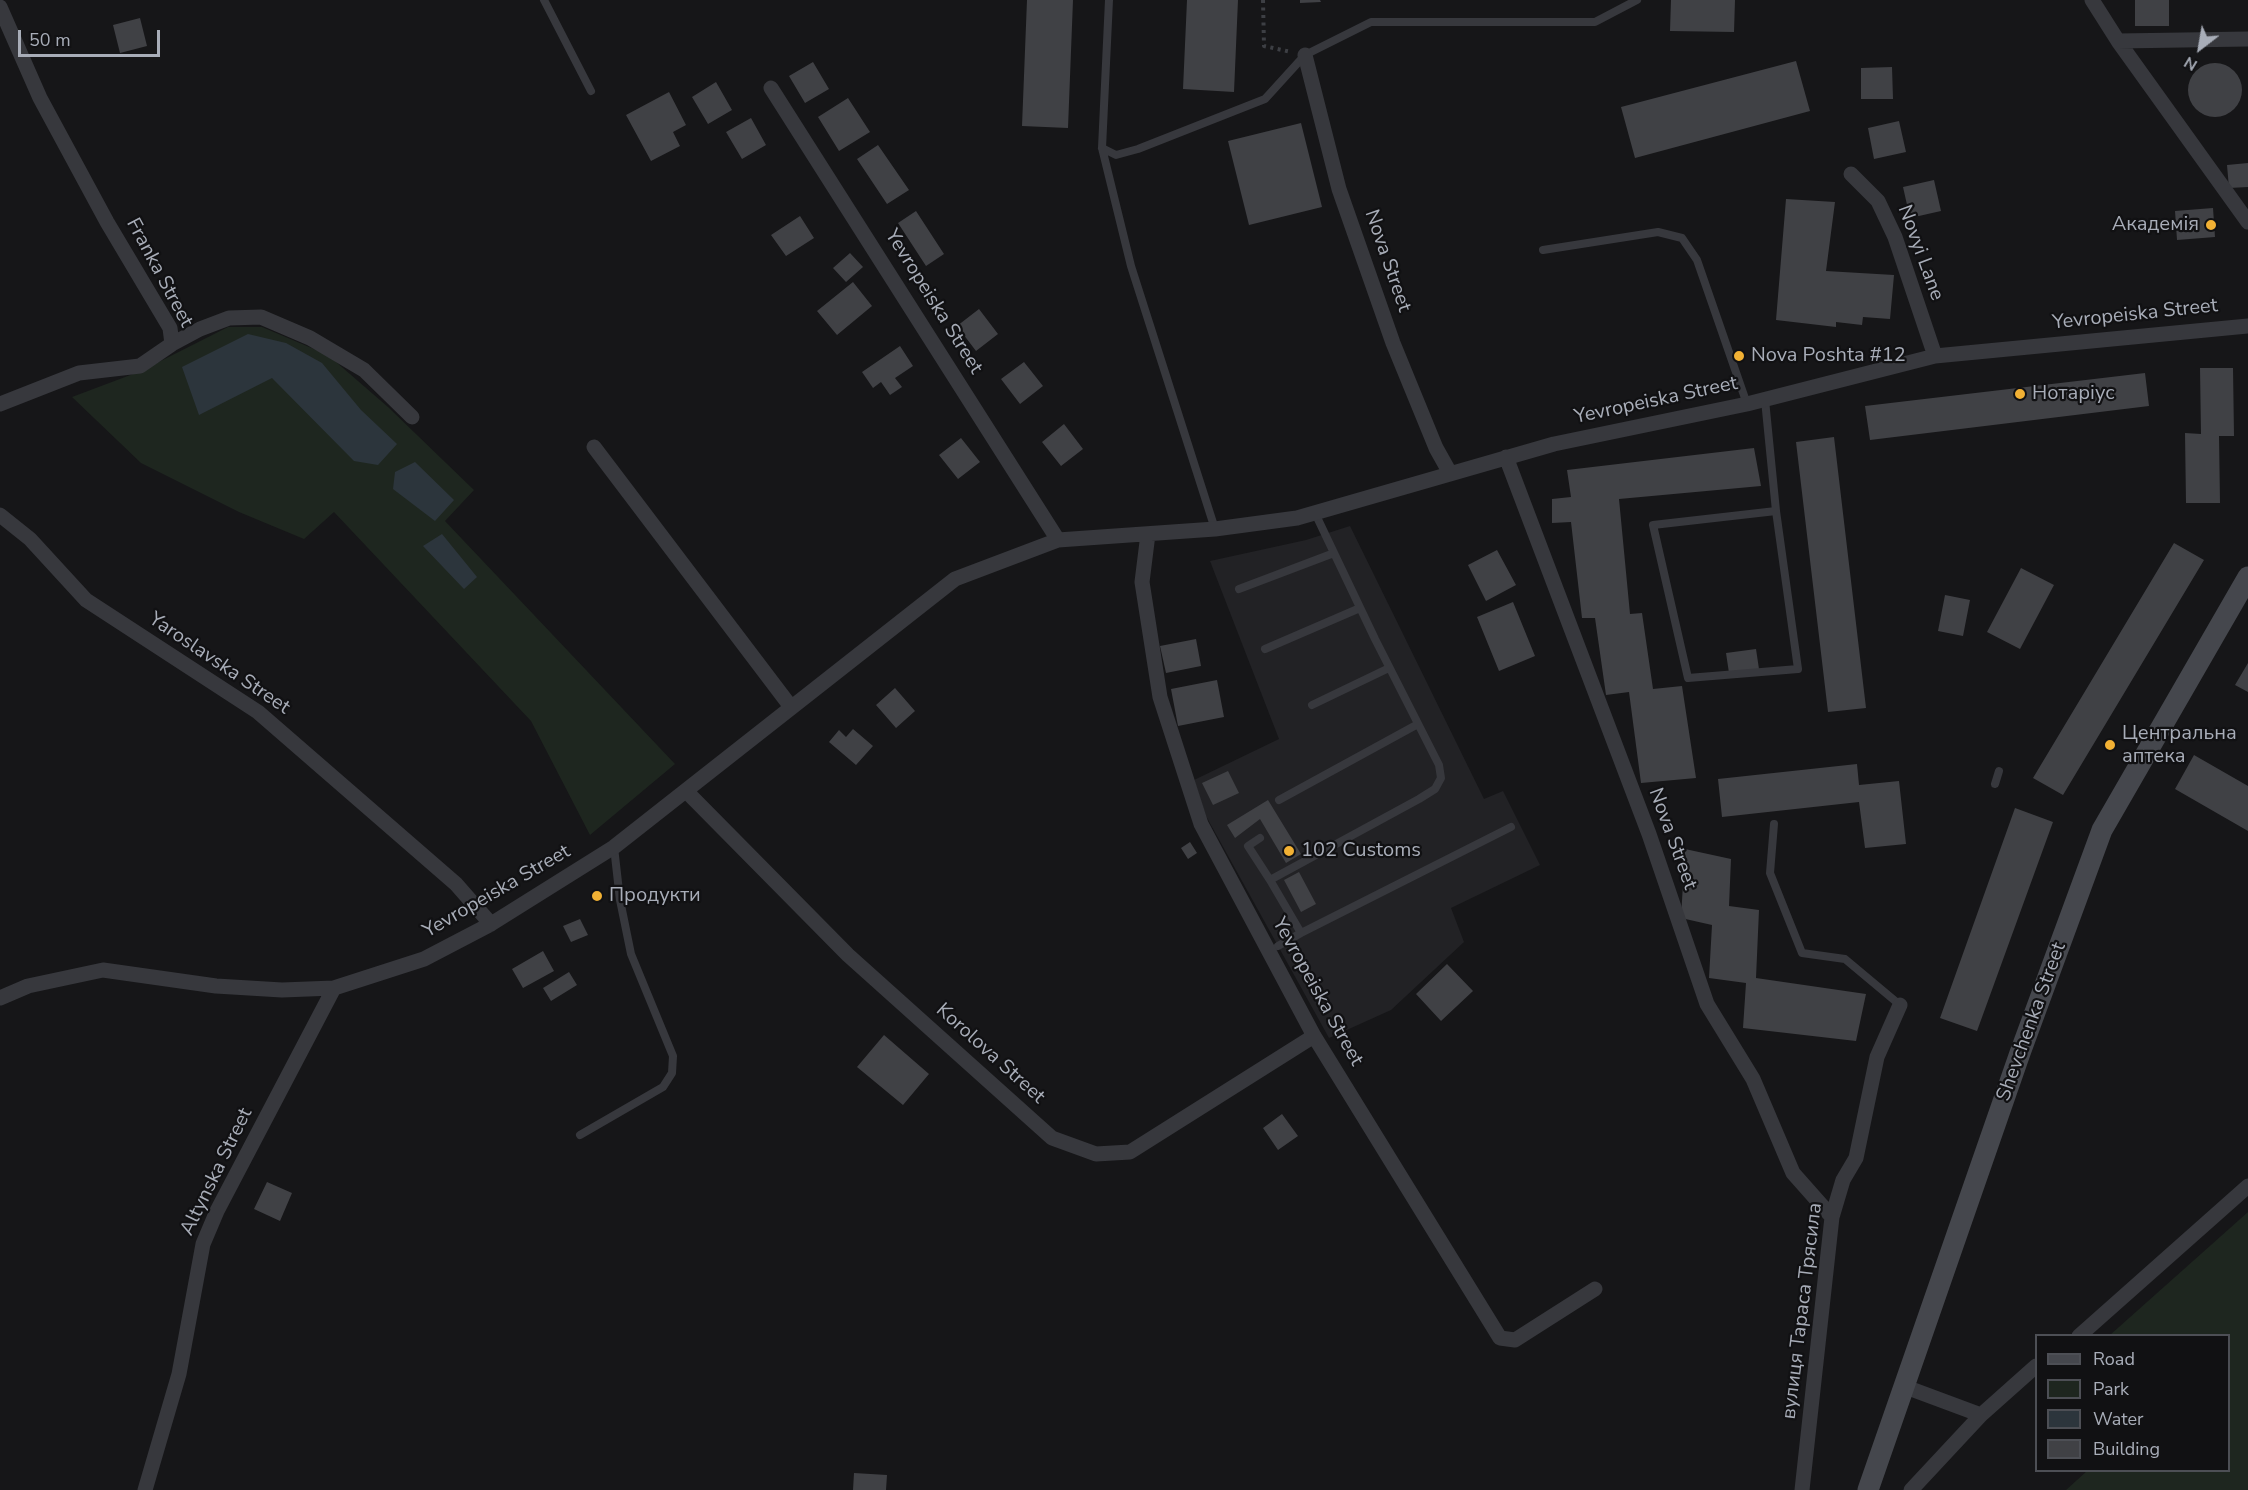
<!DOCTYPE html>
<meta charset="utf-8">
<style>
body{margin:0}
#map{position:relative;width:2248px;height:1490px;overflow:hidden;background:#161618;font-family:"Nunito Sans",sans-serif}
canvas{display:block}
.legend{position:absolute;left:2035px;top:1334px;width:195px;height:138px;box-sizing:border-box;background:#111113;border:2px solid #4d4f55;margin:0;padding:8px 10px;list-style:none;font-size:18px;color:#a8adb8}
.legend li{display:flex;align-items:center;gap:12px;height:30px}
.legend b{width:30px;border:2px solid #4d4f55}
.north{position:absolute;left:2170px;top:18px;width:60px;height:60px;-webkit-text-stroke:4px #111113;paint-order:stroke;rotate:211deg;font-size:16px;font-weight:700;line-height:24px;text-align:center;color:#a8adb8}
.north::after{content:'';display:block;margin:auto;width:21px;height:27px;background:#a8adb8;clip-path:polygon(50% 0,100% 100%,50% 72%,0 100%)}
.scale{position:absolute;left:18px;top:30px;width:142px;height:27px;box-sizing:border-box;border:3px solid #a8adb8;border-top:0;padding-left:8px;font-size:18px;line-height:21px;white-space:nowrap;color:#a8adb8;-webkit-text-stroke:4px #111113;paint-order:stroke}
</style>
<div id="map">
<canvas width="2248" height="1490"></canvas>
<ul class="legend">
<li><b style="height:8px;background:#45474d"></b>Road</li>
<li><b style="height:16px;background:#1e261f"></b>Park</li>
<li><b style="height:16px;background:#2c353c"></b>Water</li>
<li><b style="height:16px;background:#404145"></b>Building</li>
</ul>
<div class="north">N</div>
<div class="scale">50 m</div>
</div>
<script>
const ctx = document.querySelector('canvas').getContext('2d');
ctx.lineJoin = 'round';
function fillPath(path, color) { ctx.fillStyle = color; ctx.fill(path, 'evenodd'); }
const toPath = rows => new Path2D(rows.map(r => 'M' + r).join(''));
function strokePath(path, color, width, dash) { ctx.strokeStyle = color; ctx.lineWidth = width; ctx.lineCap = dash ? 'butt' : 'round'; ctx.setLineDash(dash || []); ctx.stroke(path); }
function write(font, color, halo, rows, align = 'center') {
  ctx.font = font + ' "Nunito Sans",sans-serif'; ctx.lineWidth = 4.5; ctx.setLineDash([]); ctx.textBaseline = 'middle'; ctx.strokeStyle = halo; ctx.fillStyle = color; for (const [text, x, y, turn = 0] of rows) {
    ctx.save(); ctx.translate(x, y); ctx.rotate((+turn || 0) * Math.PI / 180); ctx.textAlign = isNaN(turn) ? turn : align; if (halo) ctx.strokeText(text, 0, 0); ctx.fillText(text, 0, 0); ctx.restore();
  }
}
fillPath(toPath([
 [1350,526,1484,799,1503,791,1540,865,1451,908,1464,942,1391,1010,1329,1038,1206,816,1194,780,1279,739,1210,561,1306,540]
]), '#222225');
fillPath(toPath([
 [228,327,262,327,328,355,388,407,474,490,445,521,675,764,590,835,531,721,334,512,304,539,239,512,141,463,72,397,141,371],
 [2248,1212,2248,1490,2066,1490,2087,1471,2228,1470,2228,1336,2110,1335]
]), '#1e261f');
fillPath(toPath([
 [248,334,286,343,322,363,361,410,397,444,378,465,354,461,272,378,199,415,182,367],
 [415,462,454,500,435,521,393,489,395,472],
 [442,534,477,577,464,589,423,546]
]), '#2c353c');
fillPath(toPath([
 [1027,0,1073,0,1068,128,1022,126],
 [1187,0,1238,0,1234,92,1183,89],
 [1300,0,1320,0,1321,2,1300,3],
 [1671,0,1735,0,1734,32,1670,31],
 [2135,0,2169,0,2169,26,2135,26],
 [140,18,147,46,120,53,113,25],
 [1796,61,1810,111,1635,158,1621,107],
 [813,62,829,89,805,103,789,76],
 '2188 90a27 27 0 1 1 54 0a27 27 0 1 1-54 0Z',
 [1892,67,1893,99,1861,99,1861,68],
 [716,82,732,110,708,124,692,97],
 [669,92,686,125,673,132,680,146,651,161,626,115],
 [848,98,870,132,839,151,818,117],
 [751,118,766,145,742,159,726,132],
 [1899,121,1906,152,1874,159,1868,128],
 [1301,123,1322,207,1249,225,1228,141],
 [878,145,909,190,887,204,857,159],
 [2248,163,2248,187,2229,188,2227,165],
 [1934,180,1941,211,1910,218,1903,187],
 [1786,199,1835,202,1826,271,1894,275,1890,319,1863,317,1862,325,1836,322,1836,327,1776,320],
 [2213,208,2215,237,2177,240,2175,211],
 [916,211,944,254,926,266,898,223],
 [800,216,814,238,786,256,771,235],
 [850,253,863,267,846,282,833,268],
 [853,282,872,306,837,335,817,311],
 [979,309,998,334,976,351,957,326],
 [900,346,913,366,895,378,902,387,890,395,881,382,873,388,862,372],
 [1024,362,1043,386,1020,404,1001,379],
 [2200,368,2233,368,2234,436,2219,436,2220,503,2186,503,2185,433,2201,434],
 [2145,373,2149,406,1870,440,1865,406],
 [1064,424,1083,449,1061,466,1042,442],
 [1834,437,1866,708,1828,712,1796,442],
 [961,438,980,462,958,479,939,455],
 [1754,448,1761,486,1619,499,1630,614,1642,613,1653,689,1682,686,1696,778,1641,783,1629,692,1606,695,1595,618,1582,618,1571,522,1552,523,1552,499,1571,497,1567,470],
 [2174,543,2204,560,2063,795,2033,778],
 [1497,550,1516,585,1486,601,1468,565],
 [2021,568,2054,585,2020,649,1987,632],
 [1945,595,1970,600,1963,636,1938,631],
 [1513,602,1535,656,1499,671,1477,617],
 [1196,639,1201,666,1166,673,1160,646],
 [1756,649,1759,669,1729,673,1726,653],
 [2248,663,2248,692,2235,685],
 [1217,680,1224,717,1178,726,1171,689],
 [895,688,915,711,896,728,876,705],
 [853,729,873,746,856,765,829,742,839,730,846,737],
 [2194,755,2248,786,2248,831,2175,789],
 [1857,764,1859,785,1899,781,1906,844,1865,848,1859,802,1722,817,1718,779],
 [1228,771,1239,793,1213,805,1202,783],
 [1268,800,1301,854,1286,863,1260,819,1235,838,1227,825],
 [2015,808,2053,822,1977,1031,1940,1018],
 [1190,842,1197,853,1188,859,1181,848],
 [1685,849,1731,859,1729,906,1759,910,1756,978,1866,994,1856,1041,1743,1028,1746,983,1709,978,1712,925,1681,918],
 [1299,872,1316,904,1301,912,1284,880],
 [580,919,588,935,571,942,563,926],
 [543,951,554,971,523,988,512,969],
 [1447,964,1473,991,1441,1021,1416,994],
 [569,972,577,985,551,1001,543,988],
 [884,1035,929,1074,903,1105,857,1067],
 [1282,1114,1298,1136,1278,1150,1263,1128],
 [267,1182,292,1193,280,1221,254,1209],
 [854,1473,887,1475,886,1490,853,1490]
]), '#404145');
strokePath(toPath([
 [1263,0,1264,46,1291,52]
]), '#3d3f44', 4, [3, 4.5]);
strokePath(toPath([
 [544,0,591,91],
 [1109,0,1102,148,1131,266,1215,529],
 [1102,148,1116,155,1138,149,1265,99,1305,55,1371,22,1595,22,1637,0],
 [1543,250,1658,232,1682,238,1697,260,1747,404],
 [1765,400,1776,511,1653,525,1688,678,1798,669,1776,511],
 [1239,589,1334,553],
 [1265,649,1360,608],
 [1312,705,1389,668],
 [1995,784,1999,771],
 [1279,800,1418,724],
 [1774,824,1770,873,1802,953,1845,959,1900,1005],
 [1260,838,1248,846,1270,880],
 [1301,933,1511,827],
 [1278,946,1301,933,1270,880,1419,799,1435,789,1441,778,1439,765,1375,639,1315,513],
 [580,1135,663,1087,672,1073,673,1056,631,954,620,900,614,847]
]), '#37383d', 8);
strokePath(toPath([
 [2092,0,2118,41,2248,39],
 [0,7,40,98,107,222,170,328,172,344,200,329,229,318,261,317,310,338,364,370,412,417],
 [2118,41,2248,222],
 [1305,55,1339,189,1393,343,1436,448,1450,473],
 [771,88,1058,540],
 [1851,174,1878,201,1895,237,1935,356],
 [0,404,79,373,140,366,172,344],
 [594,447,791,707],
 [1506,457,1649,834,1707,1004,1753,1079,1793,1173,1832,1217],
 [0,515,30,539,86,600,258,712,456,884,491,924],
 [1148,534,1142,582,1160,697,1201,824,1314,1036,1500,1338,1515,1340,1595,1289],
 [687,792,848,955,1052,1138,1096,1154,1130,1152,1314,1036],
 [0,998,28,986,103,970,216,986,282,990,334,988,424,959,491,924,614,847,955,579,1058,540,1215,529,1297,518,1554,444,1747,404,1935,356,2248,326],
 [2079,1336,2248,1186],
 [1903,1386,1981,1415,2036,1366],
 [145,1490,179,1374,203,1244,217,1211,334,988],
 [1802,1490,1832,1217,1843,1180,1856,1158,1877,1057,1900,1005],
 [1911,1490,1981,1415]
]), '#37383d', 15);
strokePath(toPath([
 [1868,1490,2020,1053,2102,830,2248,577]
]), '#45474d', 21);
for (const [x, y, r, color] of [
 [2211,225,6,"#f2b134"],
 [1739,356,6,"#f2b134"],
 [2020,394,6,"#f2b134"],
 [2110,745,6,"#f2b134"],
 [1289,851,6,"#f2b134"],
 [597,896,6,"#f2b134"]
]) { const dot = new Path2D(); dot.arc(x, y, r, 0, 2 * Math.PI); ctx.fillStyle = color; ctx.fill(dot); strokePath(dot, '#111113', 2); }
write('20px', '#a8adb8', '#111113', [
 ["Академія",2199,225,"right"],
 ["Nova Poshta #12",1751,356],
 ["Нотаріус",2032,394],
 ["Центральна",2122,734],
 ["аптека",2122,757],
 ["102 Customs",1301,851],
 ["Продукти",609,896]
], 'left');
write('20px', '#a8adb8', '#111113', [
 ["Novyi Lane",1920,253,70],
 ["Nova Street",1387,261,71],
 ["Franka Street",159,273,62],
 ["Yevropeiska Street",933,302,58],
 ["Yevropeiska Street",2135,315,-6],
 ["Yevropeiska Street",1656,401,-12],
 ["Yaroslavska Street",219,664,34],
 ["Nova Street",1672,839,70],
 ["Yevropeiska Street",497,892,-30],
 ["Yevropeiska Street",1317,992,61],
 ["Shevchenka Street",2032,1022,-70],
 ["Korolova Street",990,1054,42],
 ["Altynska Street",217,1172,-64],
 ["вулиця Тараса Трясила",1803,1311,-83]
]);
</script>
